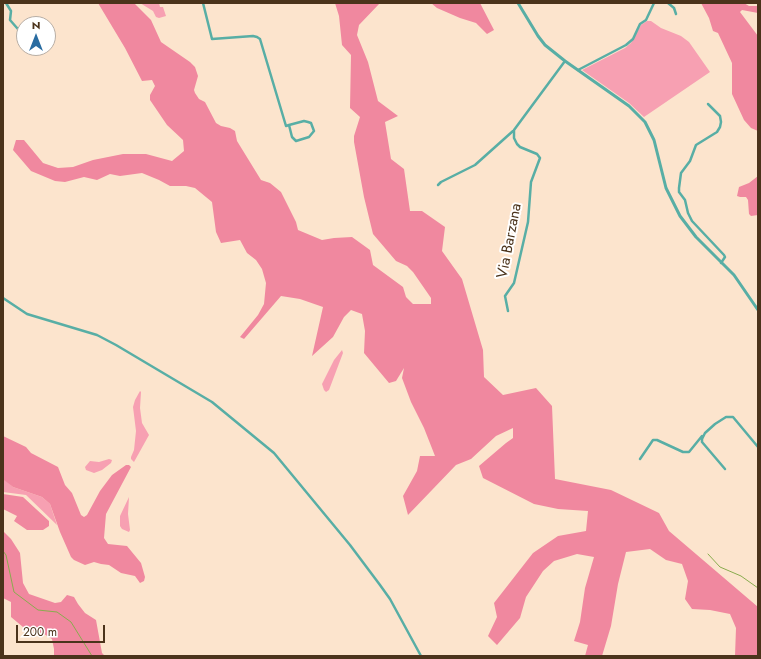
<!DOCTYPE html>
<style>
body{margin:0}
#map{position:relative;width:761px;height:659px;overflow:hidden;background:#fce4cd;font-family:Jost,sans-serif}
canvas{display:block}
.frame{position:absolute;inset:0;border:4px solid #4b331b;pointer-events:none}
.north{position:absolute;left:16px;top:16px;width:40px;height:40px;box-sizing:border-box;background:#fff;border:1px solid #b7ada4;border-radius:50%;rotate:0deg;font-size:11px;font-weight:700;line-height:16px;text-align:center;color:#4b331b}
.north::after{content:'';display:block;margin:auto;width:14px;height:18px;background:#296ca1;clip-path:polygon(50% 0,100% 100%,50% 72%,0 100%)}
.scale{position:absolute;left:16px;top:625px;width:89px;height:18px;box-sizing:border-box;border:2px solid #4b331b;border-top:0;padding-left:5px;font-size:12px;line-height:14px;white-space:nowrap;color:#4b331b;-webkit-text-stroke:3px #fff;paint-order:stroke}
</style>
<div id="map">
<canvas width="761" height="659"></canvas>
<div class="frame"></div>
<div class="north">N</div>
<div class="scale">200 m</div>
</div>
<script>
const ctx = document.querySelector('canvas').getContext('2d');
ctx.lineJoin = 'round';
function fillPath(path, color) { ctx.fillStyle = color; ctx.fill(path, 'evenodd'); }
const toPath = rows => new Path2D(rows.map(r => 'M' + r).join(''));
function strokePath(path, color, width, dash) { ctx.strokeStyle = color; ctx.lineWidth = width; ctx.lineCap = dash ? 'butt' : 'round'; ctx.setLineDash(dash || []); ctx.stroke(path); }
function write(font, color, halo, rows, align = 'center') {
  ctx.font = font + ' Jost,sans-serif'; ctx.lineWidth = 4; ctx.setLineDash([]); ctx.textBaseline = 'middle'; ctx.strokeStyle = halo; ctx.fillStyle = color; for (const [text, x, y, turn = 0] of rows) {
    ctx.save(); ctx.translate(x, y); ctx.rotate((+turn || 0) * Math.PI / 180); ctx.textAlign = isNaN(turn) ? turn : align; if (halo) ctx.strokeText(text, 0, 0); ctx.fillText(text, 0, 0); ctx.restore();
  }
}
fillPath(toPath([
 [140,3,159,3,160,7,163,7,166,16,159,18,156,17,153,11],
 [647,21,651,21,661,28,681,36,689,42,710,72,644,117,629,103,582,70,625,48,631,43,641,25],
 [342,350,343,353,329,390,326,392,324,390,322,384,334,360],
 [140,391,141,392,140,408,142,423,149,435,134,462,131,459,131,457,134,450,136,431,133,407,135,400],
 [109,459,112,460,111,463,102,470,94,473,86,470,85,467,90,461,99,462],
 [4,479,13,487,42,497,50,504,57,525,26,495,3,492],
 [129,497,128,514,130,530,129,532,122,529,120,526,120,516]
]), '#f7a0b2');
fillPath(toPath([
 [98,3,134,3,151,20,161,42,190,62,195,67,198,76,194,90,195,93,199,99,205,102,216,123,221,126,230,128,235,131,237,141,261,180,270,183,281,192,296,222,298,230,322,240,334,238,352,237,370,250,373,265,403,287,406,297,413,304,431,304,431,298,413,272,407,266,396,261,373,234,364,197,354,142,354,136,360,117,350,108,351,55,342,45,339,16,335,3,380,3,359,25,357,35,368,62,378,101,398,116,385,122,391,159,404,169,410,211,422,211,445,227,442,251,462,279,483,350,484,377,503,395,536,388,552,406,555,479,611,490,659,513,669,531,758,607,758,656,735,656,736,628,730,614,710,610,692,609,685,599,688,581,682,564,666,560,650,549,626,552,618,584,611,626,602,656,585,656,588,645,574,641,580,622,585,588,594,557,577,554,554,561,543,571,526,597,520,618,497,645,488,636,497,617,494,603,533,553,558,536,586,531,588,511,558,509,534,504,483,478,479,466,506,443,513,438,513,428,496,436,471,459,456,465,408,515,403,496,417,471,420,456,435,456,424,428,411,402,402,378,404,368,396,381,389,383,364,353,365,331,362,314,351,310,344,317,333,337,312,356,323,307,300,299,281,296,244,339,240,337,258,315,264,304,266,283,262,269,256,260,247,253,240,240,221,243,216,232,212,202,195,188,186,186,170,186,159,180,142,173,120,176,110,174,97,180,84,177,65,182,55,181,31,171,13,150,16,140,24,140,43,163,58,168,73,167,93,160,123,154,146,154,172,161,184,151,183,140,167,125,150,100,150,95,155,86,152,80,142,81,125,48],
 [431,3,480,3,494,30,487,34,476,23,460,18,437,8],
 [701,3,744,3,749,6,758,6,758,13,742,10,740,12,758,36,758,131,751,128,744,120,732,94,732,63,718,33,713,31,709,18],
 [758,176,758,215,751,216,749,214,748,200,746,197,740,197,737,196,739,187,749,183],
 [3,436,26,447,31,453,58,467,65,485,72,493,81,515,84,517,87,515,100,491,112,475,126,465,129,465,131,467,106,514,104,538,108,544,127,546,141,563,145,577,144,581,140,583,135,576,121,573,109,565,101,564,94,562,85,565,74,560,71,557,60,532,50,504,42,497,13,487,4,480,3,485],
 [3,494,23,497,49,521,49,526,43,530,27,530,14,521,17,516,3,509],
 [3,531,11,539,20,553,23,583,29,594,55,603,61,602,67,595,74,597,78,604,85,613,96,620,102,653,105,656,54,656,54,649,52,639,44,634,23,627,11,617,11,602,3,598]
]), '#f0889f');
strokePath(toPath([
 [3,551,6,555,14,592,38,610,57,612,71,622,92,656],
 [708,554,720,567,741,576,758,588]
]), '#89ac4e', 1);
strokePath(toPath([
 [6,3,11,11,10,20,24,36],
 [203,3,212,39,253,36,257,37,260,39,286,126,289,125,304,121,308,122,311,123,314,131,309,137,296,141,292,137,289,125],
 [668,3,674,8,676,14],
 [578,70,626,45,633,39,640,24,646,20,654,3],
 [708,104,720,116,721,122,720,127,717,132,696,145,690,161,681,173,679,188,679,192,685,200,688,213,692,221,724,255,725,257,721,263],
 [438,185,441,182,475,165,513,131],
 [3,298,27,314,97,335,116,345,212,402,274,453,350,545,380,585,390,599,421,656],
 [508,311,505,296,514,283,528,222,531,182,540,158,537,154,520,147,517,144,514,138,514,130,565,61],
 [640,459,653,440,657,440,683,452,689,452,702,436],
 [725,469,702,442,702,439,705,433,715,424,726,417,733,417,758,447]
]), '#58aea5', 2.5);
strokePath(toPath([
 [518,3,538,36,545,45,565,61,629,106,645,122,654,140,666,188,680,216,696,237,734,275,758,310]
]), '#58aea5', 3);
write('15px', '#4b331b', '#fff', [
 ["Via Barzana",510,241,-79]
]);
</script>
